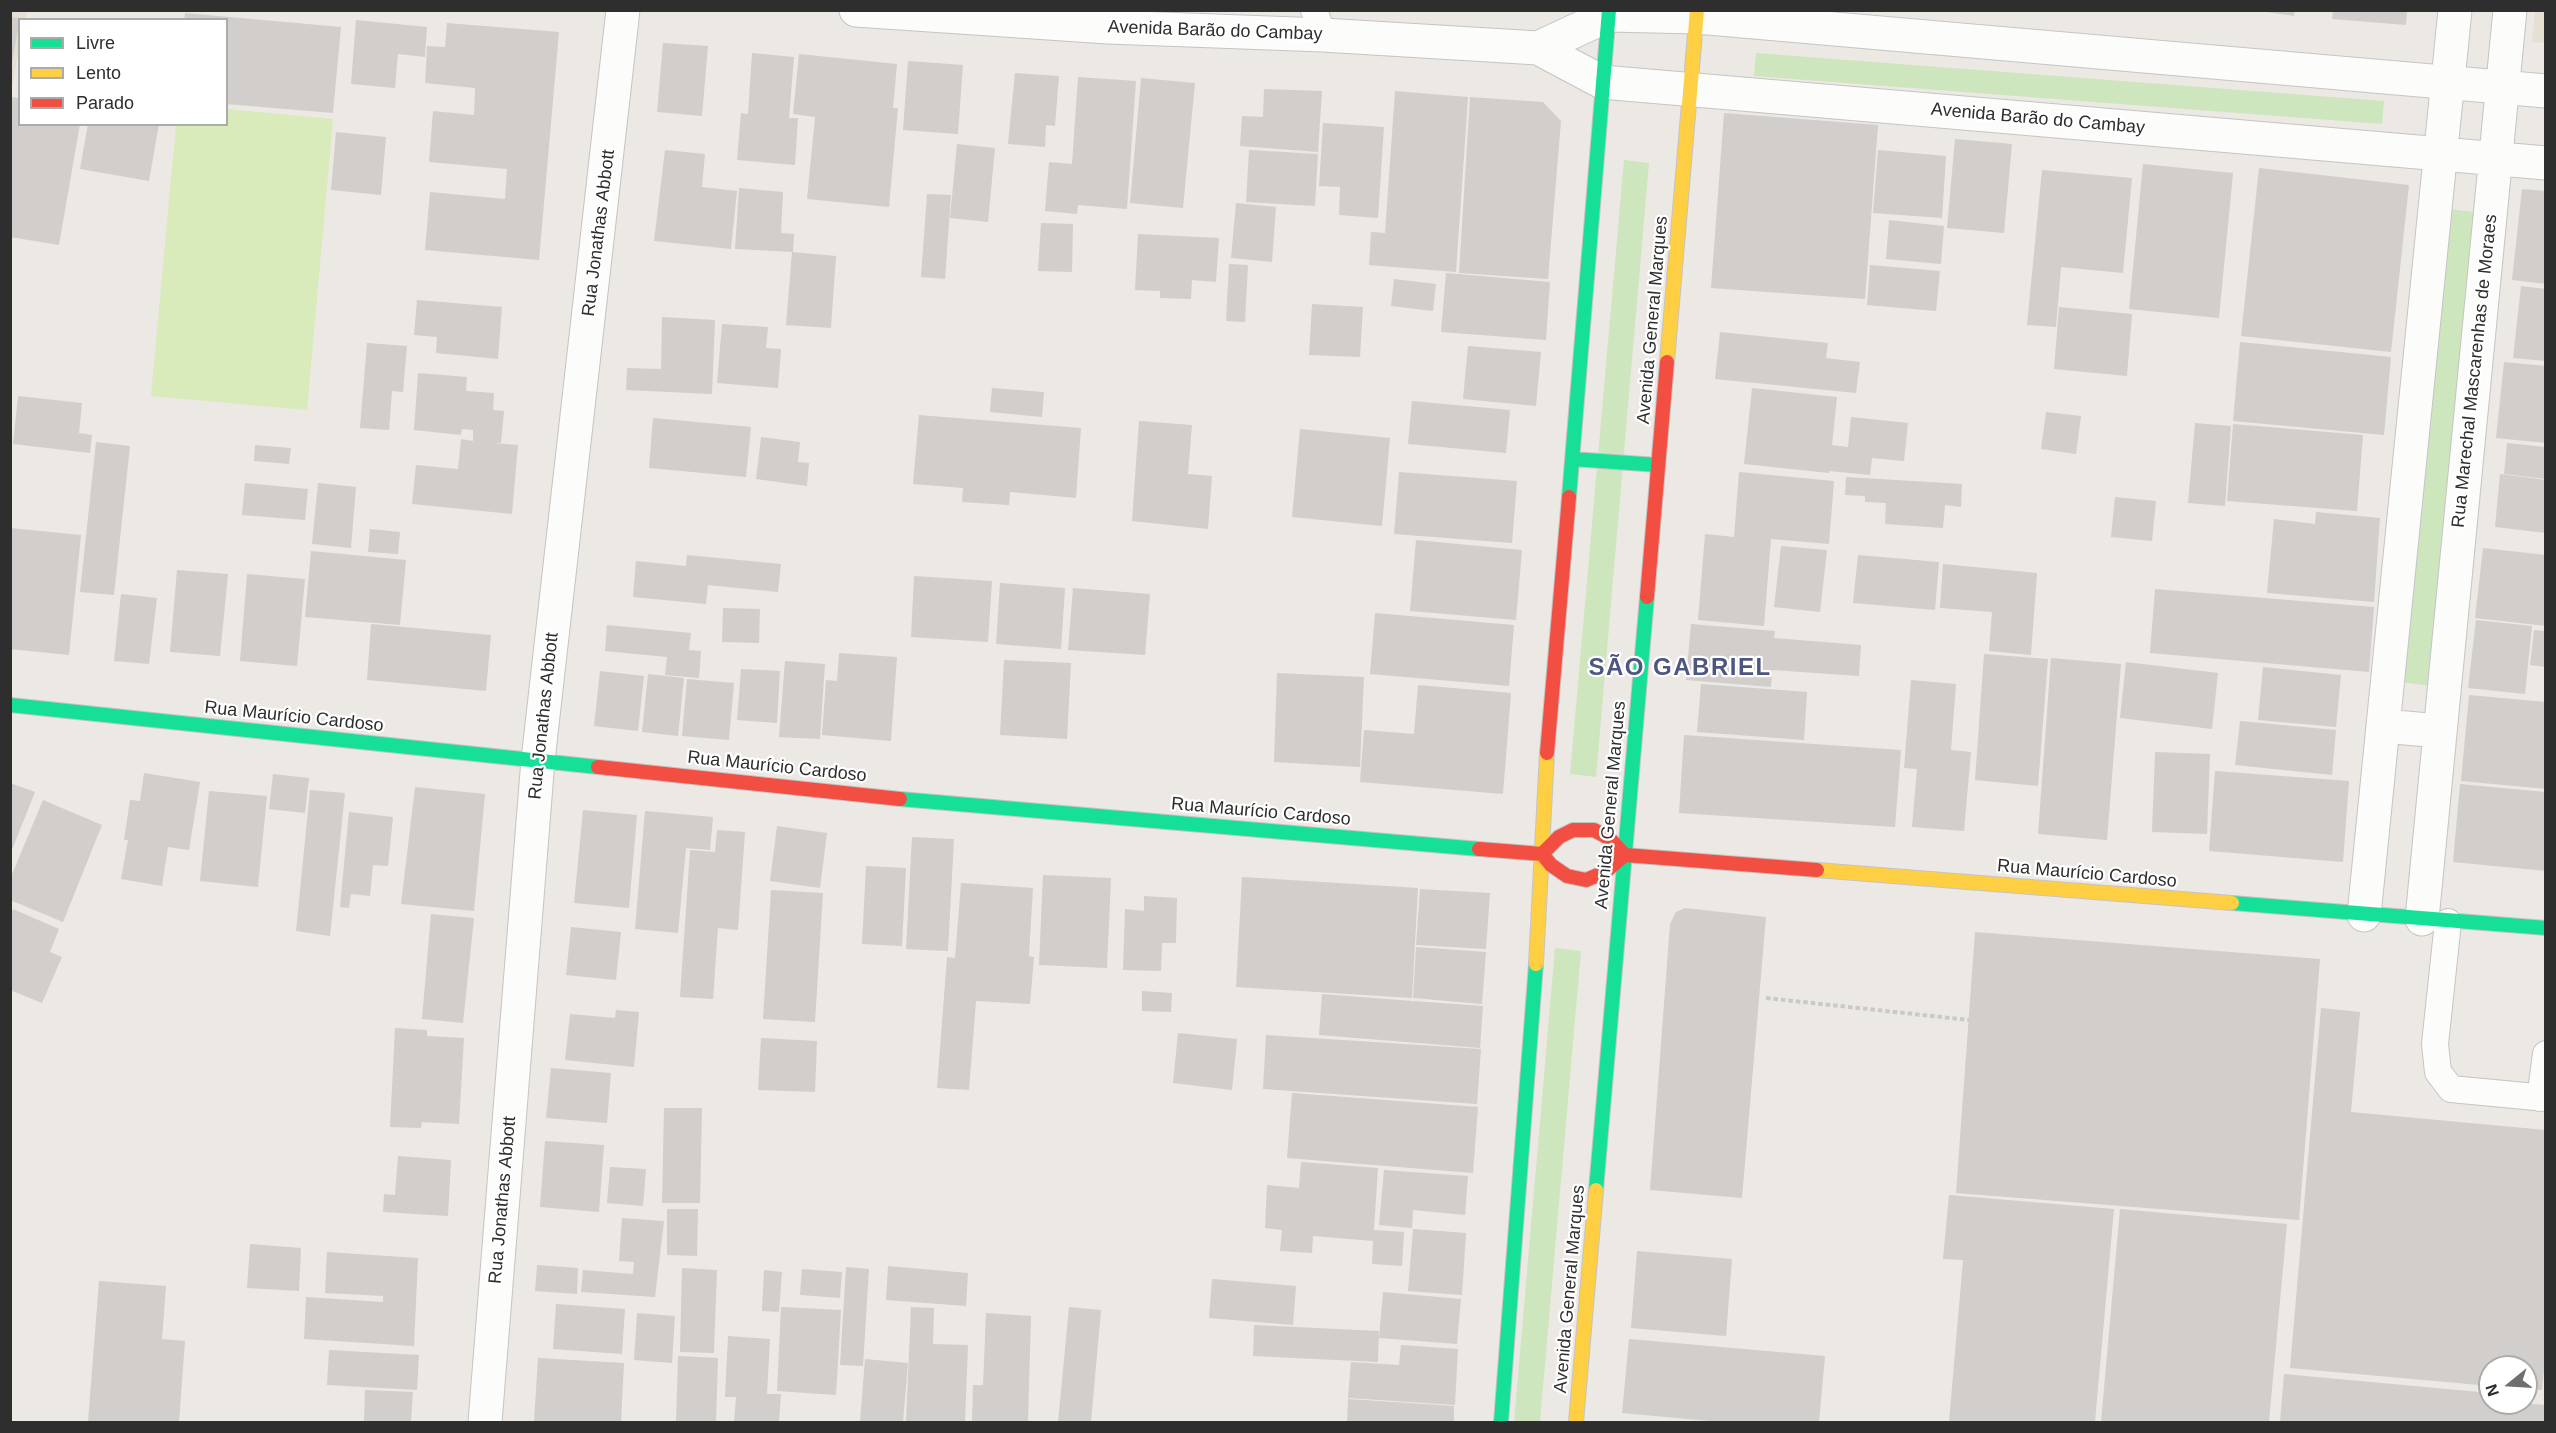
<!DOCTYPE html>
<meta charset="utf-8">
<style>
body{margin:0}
#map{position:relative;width:2556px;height:1433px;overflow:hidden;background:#ece8e4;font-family:Arial,sans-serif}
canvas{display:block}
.frame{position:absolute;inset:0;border:12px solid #2e2e2e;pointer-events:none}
.legend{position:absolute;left:18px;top:18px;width:210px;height:108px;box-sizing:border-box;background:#fff;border:2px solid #ababab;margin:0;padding:8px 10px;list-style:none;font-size:18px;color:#2e2e2e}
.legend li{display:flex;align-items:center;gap:12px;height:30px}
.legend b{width:30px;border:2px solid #ababab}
.north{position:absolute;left:2478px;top:1355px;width:60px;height:60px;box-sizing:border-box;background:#fff;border:2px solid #ababab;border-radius:50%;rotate:252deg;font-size:16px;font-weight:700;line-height:24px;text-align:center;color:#2e2e2e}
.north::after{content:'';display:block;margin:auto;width:21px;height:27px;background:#706f6e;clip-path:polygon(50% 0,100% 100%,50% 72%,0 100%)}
</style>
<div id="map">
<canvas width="2556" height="1433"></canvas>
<div class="frame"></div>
<ul class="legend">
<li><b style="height:8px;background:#16e098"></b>Livre</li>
<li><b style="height:8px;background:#ffcf43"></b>Lento</li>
<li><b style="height:8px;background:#f24e42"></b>Parado</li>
</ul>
<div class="north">N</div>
</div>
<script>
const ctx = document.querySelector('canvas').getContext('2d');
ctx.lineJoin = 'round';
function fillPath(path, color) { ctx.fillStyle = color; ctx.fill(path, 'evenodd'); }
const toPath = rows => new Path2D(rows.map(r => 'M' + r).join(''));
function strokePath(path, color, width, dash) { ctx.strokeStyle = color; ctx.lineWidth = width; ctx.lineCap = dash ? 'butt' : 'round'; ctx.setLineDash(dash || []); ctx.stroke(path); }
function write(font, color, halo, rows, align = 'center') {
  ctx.font = font + ' Arial,sans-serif'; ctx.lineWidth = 4.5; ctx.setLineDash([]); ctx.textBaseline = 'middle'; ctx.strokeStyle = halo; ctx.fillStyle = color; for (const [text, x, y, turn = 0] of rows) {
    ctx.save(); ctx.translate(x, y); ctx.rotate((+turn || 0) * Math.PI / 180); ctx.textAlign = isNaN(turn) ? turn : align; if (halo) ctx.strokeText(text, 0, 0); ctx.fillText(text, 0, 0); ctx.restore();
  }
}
fillPath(toPath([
 [11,11,27,11,25,19,20,20,19,48,11,94],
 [2535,11,2545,11,2545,43,2532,42]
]), '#e6e0d3');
fillPath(toPath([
 [1756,53,2384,101,2382,124,1754,76],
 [1624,160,1649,163,1596,777,1570,774],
 [2447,209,2483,213,2434,686,2397,682],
 [1555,948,1581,951,1540,1422,1514,1422]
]), '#cee6be');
fillPath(toPath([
 [227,109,333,119,307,410,151,396,176,125,226,124]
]), '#d9eabb');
fillPath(toPath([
 [2253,10,2295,10,2294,16],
 [2333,10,2407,10,2406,25,2332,19],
 [185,13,341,27,333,113,226,104,226,20,184,20],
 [10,17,20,18,12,63,10,63],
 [356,20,427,27,425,57,398,54,395,88,351,84],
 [447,23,559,32,539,260,425,250,430,192,505,199,507,169,429,162,433,111,474,115,475,88,425,83,427,46,445,47],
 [663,43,708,46,702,116,657,112],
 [752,53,794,57,789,118,798,118,795,165,737,160,741,113,748,114],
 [799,54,897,64,893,108,898,108,889,207,807,199,815,117,793,114],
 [908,61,963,65,958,134,903,130],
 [1015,73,1059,76,1055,126,1046,125,1045,147,1008,144],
 [1078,77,1136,81,1127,209,1078,205,1077,214,1045,211,1049,162,1072,164],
 [1141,78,1195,83,1183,208,1130,203],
 [1264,89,1322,91,1318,152,1240,146,1242,116,1263,117],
 [1395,91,1468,97,1456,272,1369,265,1371,232,1385,233],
 [10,97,20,98,20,124,80,124,59,245,10,237],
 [1470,97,1543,102,1561,121,1548,279,1459,273],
 [1724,113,1878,125,1865,299,1711,288],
 [1323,123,1384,127,1378,218,1339,215,1340,187,1319,186],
 [88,124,159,124,149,181,80,169],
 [336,132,386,137,381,195,331,190],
 [1955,139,2012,144,2004,233,1947,228],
 [957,144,995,148,988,222,950,218],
 [665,150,705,154,702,187,737,191,731,249,654,241],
 [1249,150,1318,154,1315,206,1246,202],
 [1878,150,1946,156,1942,218,1873,213],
 [2143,164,2233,173,2219,318,2129,309],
 [2259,168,2409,185,2391,352,2241,336],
 [2042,170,2132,178,2123,273,2061,267,2056,327,2027,325],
 [739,188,783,192,781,233,794,234,793,252,735,249],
 [2522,189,2546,191,2546,284,2512,280],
 [927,194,951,195,945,279,921,277],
 [1236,203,1276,207,1272,262,1231,258],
 [1889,220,1944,226,1941,264,1886,259],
 [1041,223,1073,224,1072,272,1038,271],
 [1138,234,1219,238,1216,282,1192,280,1191,299,1160,298,1160,291,1135,290],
 [792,252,836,256,831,328,786,325],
 [1229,264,1248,265,1245,322,1226,321],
 [1870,265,1940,271,1936,311,1867,305],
 [1446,273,1550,282,1546,340,1441,332],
 [1394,279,1436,284,1433,311,1391,306],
 [2521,286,2546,289,2546,361,2513,358],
 [417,300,502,307,498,359,436,353,437,337,414,335],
 [1312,304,1363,307,1360,357,1309,355],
 [2059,307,2132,314,2127,376,2054,369],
 [662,317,715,320,712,394,626,390,627,368,661,369],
 [722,324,768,327,766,348,781,349,778,388,717,383],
 [1720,332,1828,343,1826,358,1860,362,1856,393,1715,379],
 [2240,342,2391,357,2384,435,2233,421],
 [367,343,407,346,403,392,392,391,389,430,360,428],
 [1468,346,1541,352,1536,406,1463,399],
 [2504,362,2546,366,2546,443,2496,438],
 [418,373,467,377,466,391,494,393,493,410,504,411,501,443,492,443,518,445,512,514,412,504,416,465,458,469,461,439,473,441,473,430,462,429,461,435,414,430],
 [992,388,1044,392,1042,417,990,412],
 [1752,388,1837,397,1832,445,1848,447,1851,417,1908,423,1904,461,1872,458,1870,475,1829,471,1829,473,1744,464],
 [18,396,82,403,79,433,92,435,90,453,13,444],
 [1412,401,1510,410,1506,453,1408,444],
 [2046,412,2081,416,2076,454,2041,449],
 [919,415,1081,428,1076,498,1010,492,1009,505,962,502,963,488,913,484],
 [653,418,751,427,746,477,649,468],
 [1139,421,1192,425,1188,474,1212,476,1208,529,1132,521],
 [2195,423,2231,426,2225,506,2188,503],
 [2233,424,2363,435,2357,511,2227,501],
 [1300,429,1390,438,1382,526,1292,517],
 [761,437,800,442,798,462,809,463,807,486,756,479],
 [96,442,130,446,114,595,80,592],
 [2507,443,2546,447,2545,479,2504,474],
 [255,445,291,448,289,464,254,461],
 [1399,472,1517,481,1512,543,1394,534],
 [1739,472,1834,481,1829,544,1771,539,1764,626,1698,620,1705,534,1734,537],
 [2500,474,2546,480,2546,533,2495,527],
 [1846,477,1962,484,1961,507,1945,505,1943,528,1885,524,1886,503,1865,502,1865,496,1845,495],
 [245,483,308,489,305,520,242,515],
 [318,483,356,487,351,548,312,544],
 [2115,497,2156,501,2152,541,2111,537],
 [2316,512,2380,518,2374,602,2267,593,2274,519,2315,524],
 [10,528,81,535,69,655,10,649],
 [370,529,400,532,398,554,368,552],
 [1416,540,1522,550,1516,620,1410,611],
 [1781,546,1827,550,1820,612,1774,607],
 [2483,548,2546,555,2546,626,2475,618],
 [311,551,406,560,400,625,305,617],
 [687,555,781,564,778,592,708,585,706,604,633,597,636,561,686,566],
 [1858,555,1939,562,1935,610,1853,603],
 [1943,564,2037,573,2031,655,1989,651,1992,612,1940,608],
 [177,570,228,574,220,656,170,652],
 [247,574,305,579,297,666,240,661],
 [914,576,992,581,988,642,911,637],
 [1000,583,1065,588,1061,649,996,644],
 [1073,588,1150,594,1145,655,1068,650],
 [2155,589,2374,607,2369,672,2150,653],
 [121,594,157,598,149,664,114,661],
 [723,608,760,609,759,643,722,642],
 [1375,613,1514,625,1509,686,1370,674],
 [2476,620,2532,626,2525,694,2468,688],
 [371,624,491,635,486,691,367,680],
 [1691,624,1775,631,1774,638,1861,645,1859,676,1772,670,1771,687,1686,680],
 [607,625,691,633,689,650,701,651,699,678,665,675,667,657,605,651],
 [2534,630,2546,631,2546,667,2530,665],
 [839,653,897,657,891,741,822,735,826,680,837,681],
 [1984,654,2048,659,2038,786,1975,780],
 [2051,658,2121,664,2107,840,2038,834],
 [1004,660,1071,663,1067,739,1000,735],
 [785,661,825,664,820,739,779,737],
 [2126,662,2218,673,2212,729,2120,718],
 [2263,667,2341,675,2336,727,2258,720],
 [741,669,780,671,777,723,737,720],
 [600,671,644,676,638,731,594,726],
 [1277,673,1364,677,1360,767,1274,762],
 [648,674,684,678,678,736,642,732],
 [687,679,734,683,729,740,682,736],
 [1911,680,1956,684,1951,750,1971,752,1964,831,1912,827,1917,769,1904,768],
 [1701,684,1807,692,1804,740,1697,732],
 [1418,685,1511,693,1503,794,1360,782,1364,730,1414,734],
 [2469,695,2546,702,2546,789,2461,781],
 [2240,721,2336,730,2332,775,2235,765],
 [1684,735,1901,750,1895,827,1679,813],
 [2155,752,2210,754,2207,834,2152,832],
 [2215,771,2349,781,2343,862,2209,851],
 [144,773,200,782,189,850,168,847,162,886,121,879,128,840,124,840,130,800,140,801],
 [273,774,309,778,305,813,269,809],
 [10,783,35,792,11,852,10,852],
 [2460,784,2546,792,2546,871,2453,862],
 [415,787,485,794,474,911,401,904],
 [310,790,345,793,330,936,296,931],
 [209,791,267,796,258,887,200,881],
 [43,800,102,825,63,922,10,900,10,879],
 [583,810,637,815,629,908,574,903],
 [645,811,713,817,710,850,686,848,678,933,635,929],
 [349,812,393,817,388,866,373,865,370,896,351,894,349,908,340,907],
 [777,826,827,833,820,888,770,881],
 [717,830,745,832,738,930,718,928,713,999,680,997,690,850,715,852],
 [912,837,954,839,948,951,906,949],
 [866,866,906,868,902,946,862,944],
 [1043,875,1111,878,1107,968,1039,965],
 [1242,877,1418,888,1412,998,1236,987],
 [961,883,1033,888,1029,956,1034,957,1030,1004,976,1001,969,1090,937,1088,947,957,955,958],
 [1420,889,1490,893,1486,949,1416,945],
 [771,890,823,893,815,1022,763,1019],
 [1144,896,1177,898,1176,943,1162,943,1161,971,1123,970,1125,909,1144,911],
 [1685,908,1766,917,1742,1198,1650,1190,1670,924,1676,912],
 [13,909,59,929,50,952,62,957,42,1003,10,990,10,917],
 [431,914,474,918,463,1023,422,1019],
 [571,927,621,932,616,980,566,975],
 [1975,932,2320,959,2299,1220,1956,1193],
 [1416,947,1486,952,1482,1004,1413,998],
 [1142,991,1172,993,1171,1012,1142,1011],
 [1322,994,1412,1001,1412,1003,1413,1001,1483,1006,1480,1048,1319,1035],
 [2321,1008,2360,1012,2351,1112,2546,1130,2546,1348,2542,1390,2526,1389,2526,1367,2490,1367,2490,1386,2290,1368],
 [616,1010,639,1012,634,1067,565,1060,570,1014,615,1018],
 [395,1028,427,1030,427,1036,464,1038,459,1124,422,1122,421,1128,390,1127],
 [1178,1033,1237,1039,1232,1090,1173,1083],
 [1266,1035,1481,1049,1477,1104,1263,1089],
 [761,1038,817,1041,815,1092,758,1090],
 [551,1068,611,1073,607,1123,546,1118],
 [1292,1093,1478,1107,1473,1173,1287,1158],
 [664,1108,702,1108,700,1203,662,1203],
 [545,1141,604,1145,599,1212,540,1207],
 [398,1156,451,1160,448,1216,383,1212,384,1194,395,1195],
 [1301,1162,1378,1168,1374,1230,1404,1232,1402,1266,1372,1264,1373,1241,1313,1236,1312,1253,1280,1251,1282,1230,1265,1228,1267,1185,1299,1188],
 [610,1167,646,1169,643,1206,607,1203],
 [1384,1170,1468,1176,1465,1215,1413,1210,1412,1228,1379,1225],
 [1949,1195,2114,1209,2095,1422,1949,1422,1963,1260,1943,1259],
 [667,1209,698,1209,697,1256,667,1255],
 [2120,1209,2287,1224,2269,1422,2101,1422],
 [622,1218,664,1221,655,1297,581,1292,583,1270,633,1274,634,1262,619,1261],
 [1413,1229,1466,1233,1462,1295,1408,1291],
 [250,1244,301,1248,299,1291,247,1288],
 [1637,1251,1732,1259,1726,1336,1631,1328],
 [327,1252,418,1258,414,1346,304,1339,306,1297,383,1302,383,1296,325,1293],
 [537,1265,578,1268,577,1294,535,1291],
 [888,1266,968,1273,966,1306,886,1300],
 [846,1267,869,1269,863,1366,840,1365],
 [682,1268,717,1270,714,1353,680,1352],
 [802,1269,842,1272,840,1298,800,1295],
 [764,1270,782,1272,779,1312,762,1311],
 [1212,1279,1296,1286,1293,1325,1209,1318],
 [99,1281,166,1286,162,1339,185,1341,179,1422,88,1422],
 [1383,1292,1461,1299,1457,1344,1379,1338],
 [556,1304,625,1309,622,1354,553,1349],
 [781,1307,841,1310,836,1395,777,1391],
 [911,1307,934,1308,933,1344,968,1345,965,1422,906,1422],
 [1069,1307,1101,1310,1091,1422,1058,1422],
 [637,1313,675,1316,672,1363,634,1360],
 [986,1313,1031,1316,1028,1422,972,1422,973,1385,983,1385],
 [1254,1325,1379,1331,1378,1362,1253,1356],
 [728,1336,770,1339,767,1394,781,1394,779,1422,734,1422,736,1397,725,1397],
 [1629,1339,1825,1356,1819,1422,1721,1422,1622,1413],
 [1401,1345,1458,1349,1455,1405,1348,1398,1351,1362,1399,1365],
 [329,1350,419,1355,417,1390,327,1385],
 [678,1356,718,1358,716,1422,676,1422],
 [538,1358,624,1363,621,1422,534,1422],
 [865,1359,908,1363,903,1422,860,1422],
 [2284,1374,2490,1393,2490,1403,2526,1403,2526,1396,2531,1396,2531,1404,2546,1405,2546,1422,2280,1422],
 [365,1390,413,1392,411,1422,364,1422],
 [1348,1399,1454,1406,1454,1422,1347,1422]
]), '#d1cecb');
const lane = toPath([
 [1314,10,1323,35],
 [2448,922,2435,1044,2438,1072,2451,1089,2546,1098],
 [2540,1098,2546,1054]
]);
const street = toPath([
 [856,10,1108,27,1323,35,1538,48,1602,82,2546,163],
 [1538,48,1609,15,1697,17,2546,91],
 [2383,726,2440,731],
 [2364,915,2455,10],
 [2422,919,2510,10],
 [485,1422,538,760,623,10]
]);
const fast = toPath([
 [1572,459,1658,465],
 [1569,497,1609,10],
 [10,705,598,767],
 [900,799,1479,849],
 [2232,903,2546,928],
 [1596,1190,1647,597],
 [1501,1422,1536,964]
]);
const slow = toPath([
 [1667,362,1697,10],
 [1817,870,2232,903],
 [1536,964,1547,753],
 [1576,1422,1596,1190]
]);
const jam = toPath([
 [1647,597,1667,362],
 [1547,753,1569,497],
 [598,767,900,799],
 [1479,849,1542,854,1551,865,1567,876,1586,880,1605,872,1625,855],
 [1542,854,1559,837,1573,830,1594,830,1609,838,1625,855,1817,870]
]);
strokePath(lane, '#c5c4c5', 28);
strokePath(street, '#c5c4c5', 35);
strokePath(fast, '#c5c4c5', 16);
strokePath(slow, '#c5c4c5', 16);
strokePath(jam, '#c5c4c5', 16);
strokePath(toPath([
 [1766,998,1969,1020]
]), '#c9c9c8', 4, [4.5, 3]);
strokePath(lane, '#fcfcfb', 26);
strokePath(street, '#fcfcfb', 33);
strokePath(fast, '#16e098', 14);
strokePath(slow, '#ffcf43', 14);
strokePath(jam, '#f24e42', 14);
write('18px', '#2e2e2e', '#fff', [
 ["Avenida Barão do Cambay",1215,31,2],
 ["Avenida Barão do Cambay",2038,119,5],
 ["Rua Jonathas Abbott",599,233,-83],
 ["Avenida General Marques",1653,320,-85],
 ["Rua Marechal Mascarenhas de Moraes",2475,371,-84],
 ["Rua Jonathas Abbott",544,716,-84],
 ["Rua Maurício Cardoso",294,717,6],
 ["Rua Maurício Cardoso",777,767,6],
 ["Avenida General Marques",1611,805,-85],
 ["Rua Maurício Cardoso",1261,812,5],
 ["Rua Maurício Cardoso",2087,874,5],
 ["Rua Jonathas Abbott",503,1200,-85],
 ["Avenida General Marques",1570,1289,-85]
]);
ctx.letterSpacing = '1.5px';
write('bold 24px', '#4d5680', '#fff', [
 ["SÃO GABRIEL",1680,668]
]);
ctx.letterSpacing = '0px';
</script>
